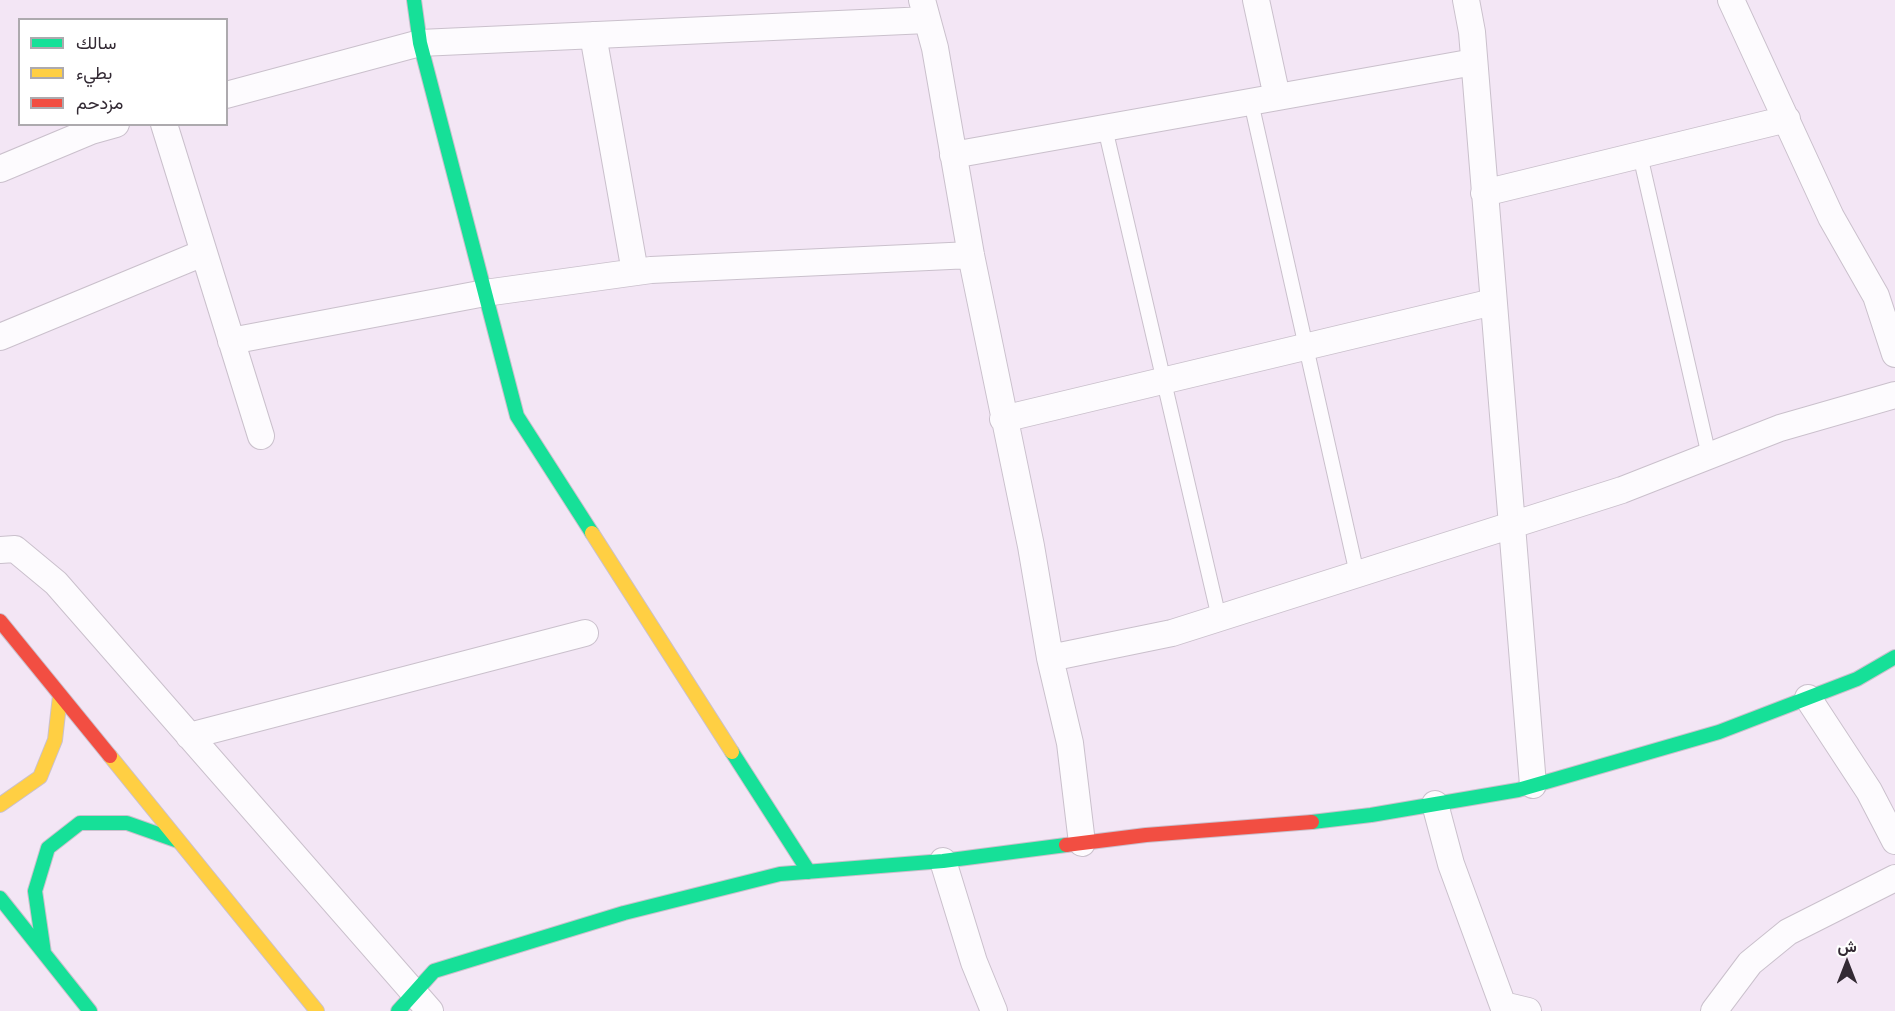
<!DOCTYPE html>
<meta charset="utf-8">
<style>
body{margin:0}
#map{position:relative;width:1895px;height:1011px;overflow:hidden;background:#f3e6f5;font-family:Literata,Vazirmatn,serif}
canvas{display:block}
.legend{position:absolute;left:18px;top:18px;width:210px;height:108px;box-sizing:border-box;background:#fff;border:2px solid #adaaae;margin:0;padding:8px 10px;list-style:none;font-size:18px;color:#332a34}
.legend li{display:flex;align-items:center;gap:12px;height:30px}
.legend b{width:30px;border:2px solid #adaaae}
.north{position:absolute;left:1817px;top:933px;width:60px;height:60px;-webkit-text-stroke:4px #fff;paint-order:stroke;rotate:0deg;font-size:16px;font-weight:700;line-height:24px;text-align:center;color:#332a34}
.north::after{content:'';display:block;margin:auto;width:21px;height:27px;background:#332a34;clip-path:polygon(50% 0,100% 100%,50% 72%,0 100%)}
</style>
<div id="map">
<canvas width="1895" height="1011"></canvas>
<ul class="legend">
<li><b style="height:8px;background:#16e098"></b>سالك</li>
<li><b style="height:8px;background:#ffcf43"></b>بطيء</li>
<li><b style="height:8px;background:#f24e42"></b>مزدحم</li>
</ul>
<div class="north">ش</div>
</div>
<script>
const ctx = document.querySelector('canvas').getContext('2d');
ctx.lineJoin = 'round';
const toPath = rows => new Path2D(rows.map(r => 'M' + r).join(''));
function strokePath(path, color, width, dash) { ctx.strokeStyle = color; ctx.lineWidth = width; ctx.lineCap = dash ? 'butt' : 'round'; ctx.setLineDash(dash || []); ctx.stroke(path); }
const lane = toPath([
 [1251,102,1357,574],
 [1105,128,1219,618],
 [1640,155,1709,456]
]);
const street = toPath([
 [922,0,935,48,971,255,1031,546,1050,658,1070,743,1082,843],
 [1256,0,1277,97],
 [1466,0,1472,32,1533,785],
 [1731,0,1831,217,1876,296,1895,354],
 [593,35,635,272],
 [226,95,420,43,927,20],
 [164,124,261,436],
 [953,155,1474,62],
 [0,169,91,131,116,124],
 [1484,193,1787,119],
 [0,337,203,253],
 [231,341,485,293,651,270,971,255],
 [1003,419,1493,302],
 [0,550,15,549,56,583,430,1011],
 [1050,658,1172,633,1622,490,1780,428,1895,395],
 [1808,698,1869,791,1895,841],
 [189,736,585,633],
 [1435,804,1451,864,1505,1011],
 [943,861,974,962,994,1011],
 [1503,1005,1528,1011],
 [1714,1011,1750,963,1788,932,1895,878]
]);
const fast = toPath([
 [414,0,420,43,517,416,592,533],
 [732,752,809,872],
 [1312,822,1371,815,1518,790,1719,732,1857,679,1895,657],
 [0,898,90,1011],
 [44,953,35,891,48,848,80,823,127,823,178,841],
 [398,1011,434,971,624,913,780,874,943,861,1066,845]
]);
const slow = toPath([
 [592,533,732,752],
 [110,756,317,1011],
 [0,805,40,777,55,740,60,696]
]);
const jam = toPath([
 [0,621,110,756],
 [1066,845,1146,835,1312,822]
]);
strokePath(lane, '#cac0cc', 16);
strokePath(street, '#cac0cc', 28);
strokePath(fast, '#cac0cc', 16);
strokePath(slow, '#cac0cc', 16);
strokePath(jam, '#cac0cc', 16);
strokePath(lane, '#fdfbfe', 14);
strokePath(street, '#fdfbfe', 26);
strokePath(fast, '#16e098', 14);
strokePath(slow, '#ffcf43', 14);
strokePath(jam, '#f24e42', 14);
</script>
